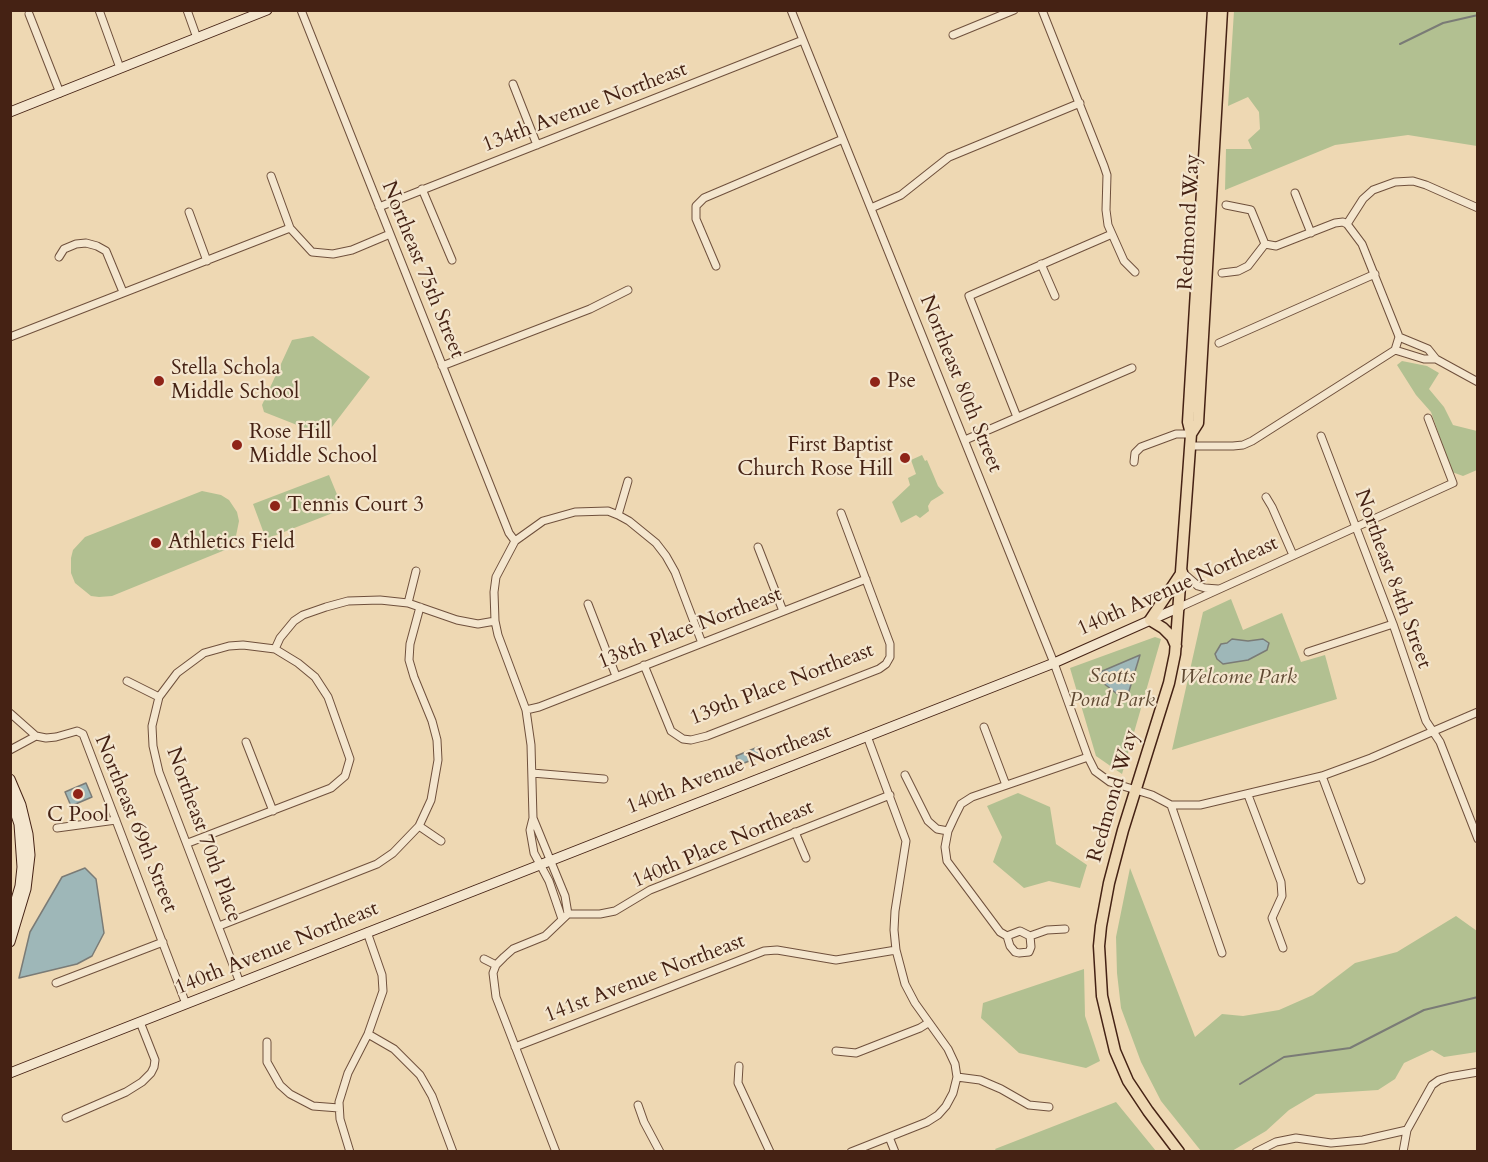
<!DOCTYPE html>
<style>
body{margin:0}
#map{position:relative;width:1488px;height:1162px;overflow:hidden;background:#eed8b3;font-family:Cardo,serif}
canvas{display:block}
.frame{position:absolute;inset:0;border:12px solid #452214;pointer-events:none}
</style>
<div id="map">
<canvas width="1488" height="1162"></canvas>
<div class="frame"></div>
</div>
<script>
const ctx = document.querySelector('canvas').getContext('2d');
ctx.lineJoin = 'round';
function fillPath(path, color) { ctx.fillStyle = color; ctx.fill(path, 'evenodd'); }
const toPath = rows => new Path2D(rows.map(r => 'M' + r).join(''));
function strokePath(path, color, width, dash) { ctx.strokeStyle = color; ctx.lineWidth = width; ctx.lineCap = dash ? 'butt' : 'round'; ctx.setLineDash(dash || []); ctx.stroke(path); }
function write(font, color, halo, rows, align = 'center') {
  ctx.font = font + ' Cardo,serif'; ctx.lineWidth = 4.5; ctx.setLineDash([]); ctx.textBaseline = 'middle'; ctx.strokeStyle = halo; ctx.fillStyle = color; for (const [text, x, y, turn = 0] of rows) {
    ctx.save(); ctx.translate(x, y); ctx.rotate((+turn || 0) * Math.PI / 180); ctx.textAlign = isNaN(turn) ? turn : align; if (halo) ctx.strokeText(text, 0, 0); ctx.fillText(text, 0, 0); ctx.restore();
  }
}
fillPath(toPath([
 [1234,11,1477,11,1477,146,1408,135,1335,145,1225,190,1226,149,1252,149,1248,140,1260,129,1259,112,1248,97,1228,106],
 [313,336,370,377,325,436,264,412,262,405,292,340],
 [1402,361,1427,366,1439,373,1429,389,1444,407,1453,425,1477,431,1477,470,1463,476,1452,472,1431,412,1416,395,1397,365],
 [922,455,925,461,927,460,938,486,944,493,931,501,928,506,929,511,920,518,916,515,901,523,892,502,910,485,908,478,916,474,911,460],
 [329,475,343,509,266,539,253,504],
 [202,491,221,495,229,500,237,512,239,521,236,536,225,550,112,596,99,597,91,596,75,583,71,573,71,558,73,550,85,537],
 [1231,599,1243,630,1282,613,1301,662,1325,655,1337,699,1172,750,1203,612],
 [1155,637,1161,639,1122,774,1096,756,1070,668],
 [1018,793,1050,807,1056,844,1087,865,1080,888,1049,881,1024,888,993,862,1002,837,987,806],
 [1130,868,1195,1037,1222,1014,1243,1016,1279,1010,1313,995,1355,963,1397,952,1456,916,1477,931,1477,1052,1444,1057,1432,1050,1404,1063,1395,1079,1378,1090,1316,1094,1289,1110,1266,1131,1232,1151,1201,1151,1161,1101,1141,1062,1121,1008,1117,973,1116,937],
 [1084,969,1085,1016,1100,1061,1086,1068,1019,1053,981,1018,983,1003],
 [1116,1102,1156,1151,997,1152,995,1149]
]), '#b2c091');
const water = toPath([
 [1232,639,1248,641,1263,639,1269,643,1267,650,1248,660,1223,664,1217,659,1215,654,1221,644,1227,643,1232,639],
 [1140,655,1126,701,1093,675,1140,655],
 [758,747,762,756,739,765,736,756,758,747],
 [86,783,92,797,71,806,65,792,86,783],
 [85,868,96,879,104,933,92,956,77,964,19,978,30,932,62,877,85,868]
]);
fillPath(water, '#9eb7b8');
strokePath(water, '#7a7b76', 1.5);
strokePath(toPath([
 [1400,44,1443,23,1478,15],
 [1240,1084,1284,1057,1350,1048,1424,1010,1478,997]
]), '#7a7b76', 2);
const street = toPath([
 [99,10,120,68],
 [187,10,197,38],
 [301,10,509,533,515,541],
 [791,10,1054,663,1088,757,1095,771,1110,782,1152,795,1171,805,1200,805,1322,776,1371,758,1478,712],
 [1042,10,1104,166,1107,175,1106,210,1108,225,1124,261,1135,272],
 [29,14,60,93],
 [953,35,1014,10],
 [513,84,537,145],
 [271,176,290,228],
 [422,189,452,260],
 [1295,193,1311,233],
 [1226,205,1251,210,1265,244],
 [379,207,803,40],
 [871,208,901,195,949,157,1080,103],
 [189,212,207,261],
 [1347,224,1363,199,1373,190,1395,182,1413,181,1426,185,1478,208],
 [1347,224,1362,244,1398,334,1399,337,1395,350],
 [59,257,64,249,76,244,86,243,97,246,106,251,123,292],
 [1041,264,1055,296],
 [716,266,696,219,696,206,704,198,843,139],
 [1222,273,1238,271,1248,266,1265,244,1276,246,1335,223,1343,222,1347,224],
 [10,337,290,228,312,252,333,254,352,250,390,234],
 [1219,343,1375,274],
 [1395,350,1424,359,1436,359,1428,349,1399,337],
 [1436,359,1478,382],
 [442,366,590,309,628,290],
 [1017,417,969,296,1112,234],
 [1321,436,1393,624,1426,721,1440,742,1478,839],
 [965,440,1132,368],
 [1190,446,1233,446,1243,445,1252,441,1395,350],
 [1134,462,1135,453,1141,447,1176,434,1191,434],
 [628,481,618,515,629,521,656,543,666,556,675,572,702,643],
 [1266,497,1272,507,1293,555],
 [758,547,783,611],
 [1182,572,1198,586,1205,588,1218,589],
 [408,603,416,571],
 [588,604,616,676],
 [1180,607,1453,483,1428,418],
 [1308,652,1393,624],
 [644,665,671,731,683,739,691,740,707,736,879,669,886,664,890,657,890,644,841,513],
 [127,681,159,697,152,726,153,746,159,772,240,983],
 [159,697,177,673,204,653,229,646,243,645,275,649,280,638,294,621,303,615,326,607,348,601,380,600,408,603,457,620,478,624,495,621],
 [526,710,539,707,866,579],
 [10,713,36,736,46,738,56,737,77,731,83,734,186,1004],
 [984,727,1006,785],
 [867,736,906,841,895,911,894,930,896,950,905,984,915,1003,948,1049,955,1064,957,1077,980,1080,1001,1089,1029,1105,1049,1107],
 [246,742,273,811],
 [10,750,36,736],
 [532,773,604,779],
 [905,775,928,821,937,829,948,831],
 [1322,776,1361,880],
 [1248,795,1281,882,1282,896,1272,918,1283,948],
 [1171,805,1222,953],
 [533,818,531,745,526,710,498,635,495,621,494,592,496,577,515,541,543,521,575,512,608,511,618,515],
 [419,826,441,841],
 [57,828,116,820],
 [795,832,806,858],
 [188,843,331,788,345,776,350,759,328,697,315,677,298,663,275,649],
 [568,914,600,914,615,911,650,890,890,795],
 [562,919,549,881,534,853,530,830,533,818,565,896,568,914],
 [219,926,377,864,393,853,419,826,431,800,438,760,437,740,432,721,414,677,409,660,410,644,420,607],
 [1007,936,1010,946,1015,952,1019,953,1029,952,1031,947,1030,936,1020,931,1007,936,1000,932,947,861,945,847,948,831,954,818,961,804,972,797,1088,757],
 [1030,936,1047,930,1065,929],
 [484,959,496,965],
 [56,983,163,942],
 [368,1034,394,1049,420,1075,432,1096,453,1152],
 [267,1042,267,1062,280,1085,290,1094,313,1106,339,1108],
 [515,1047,764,951,777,950,836,960,896,950],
 [836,1051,856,1053,920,1028,928,1023],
 [739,1066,738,1083,770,1152],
 [638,1105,644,1122,660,1152],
 [66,1118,126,1092,142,1082,151,1073,154,1067,155,1060,140,1022],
 [889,1137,895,1152],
 [350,1152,340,1119,339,1102,348,1073,368,1034,383,991,382,975,367,932],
 [556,1152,496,997,493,973,496,965,504,957,513,949,545,936,568,914],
 [851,1152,927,1122,938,1115,946,1106,953,1093,957,1077],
 [1256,1152,1276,1142,1296,1138,1331,1143,1363,1140,1407,1130],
 [1403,1152,1407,1130,1432,1085,1439,1080,1449,1077,1478,1072]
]);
const secondary = toPath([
 [10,112,267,10],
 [10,779,21,805,28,834,30,855,26,889,10,942],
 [10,797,19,824,22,867,20,886,10,920],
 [10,1073,1054,663,1180,607]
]);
const primary = toPath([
 [1191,434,1198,423,1222,10],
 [1176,646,1172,637,1163,628,1150,620,1182,572],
 [1179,1152,1148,1111,1128,1081,1115,1051,1102,996,1099,946,1101,926,1109,883,1123,830,1169,683,1175,654,1191,434,1188,422,1213,10]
]);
strokePath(street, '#6f503c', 9);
strokePath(secondary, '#452214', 11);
strokePath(primary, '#452214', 13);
strokePath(street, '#f4e6ce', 7);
strokePath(secondary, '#f4e6ce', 9);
strokePath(primary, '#eed8b3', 10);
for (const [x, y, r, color] of [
 [159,381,6,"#8f2418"],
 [875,382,6,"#8f2418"],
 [237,445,6,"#8f2418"],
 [905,458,6,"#8f2418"],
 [275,506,6,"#8f2418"],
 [156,543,6,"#8f2418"],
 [78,794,6,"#8f2418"]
]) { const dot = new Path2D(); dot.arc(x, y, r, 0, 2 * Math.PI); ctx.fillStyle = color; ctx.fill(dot); strokePath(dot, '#f4e6ce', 2); }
write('21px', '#452214', '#f4e6ce', [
 ["134th Avenue Northeast",585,108,-21],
 ["Redmond Way",1190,222,-87],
 ["Northeast 75th Street",422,270,68],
 ["Northeast 80th Street",960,384,68],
 ["Northeast 84th Street",1392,579,70],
 ["140th Avenue Northeast",1178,587,-24],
 ["138th Place Northeast",690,629,-21],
 ["139th Place Northeast",782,685,-21],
 ["140th Avenue Northeast",729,770,-21],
 ["Redmond Way",1114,796,-74],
 ["Northeast 69th Street",135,824,68],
 ["Northeast 70th Place",203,835,70],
 ["140th Place Northeast",723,845,-23],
 ["140th Avenue Northeast",277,949,-22],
 ["141st Avenue Northeast",645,979,-21]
]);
write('21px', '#452214', '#f4e6ce', [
 ["Stella Schola",171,369],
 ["Middle School",171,393],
 ["Pse",887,382],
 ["Rose Hill",249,433],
 ["Middle School",249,457],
 ["First Baptist",893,446,"right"],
 ["Church Rose Hill",893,470,"right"],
 ["Tennis Court 3",287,506],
 ["Athletics Field",168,543],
 ["C Pool",78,816,"center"]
], 'left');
write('italic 21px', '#604a33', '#f4e6ce', [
 ["Scotts",1112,677],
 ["Pond Park",1112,701],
 ["Welcome Park",1238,678]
]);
</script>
